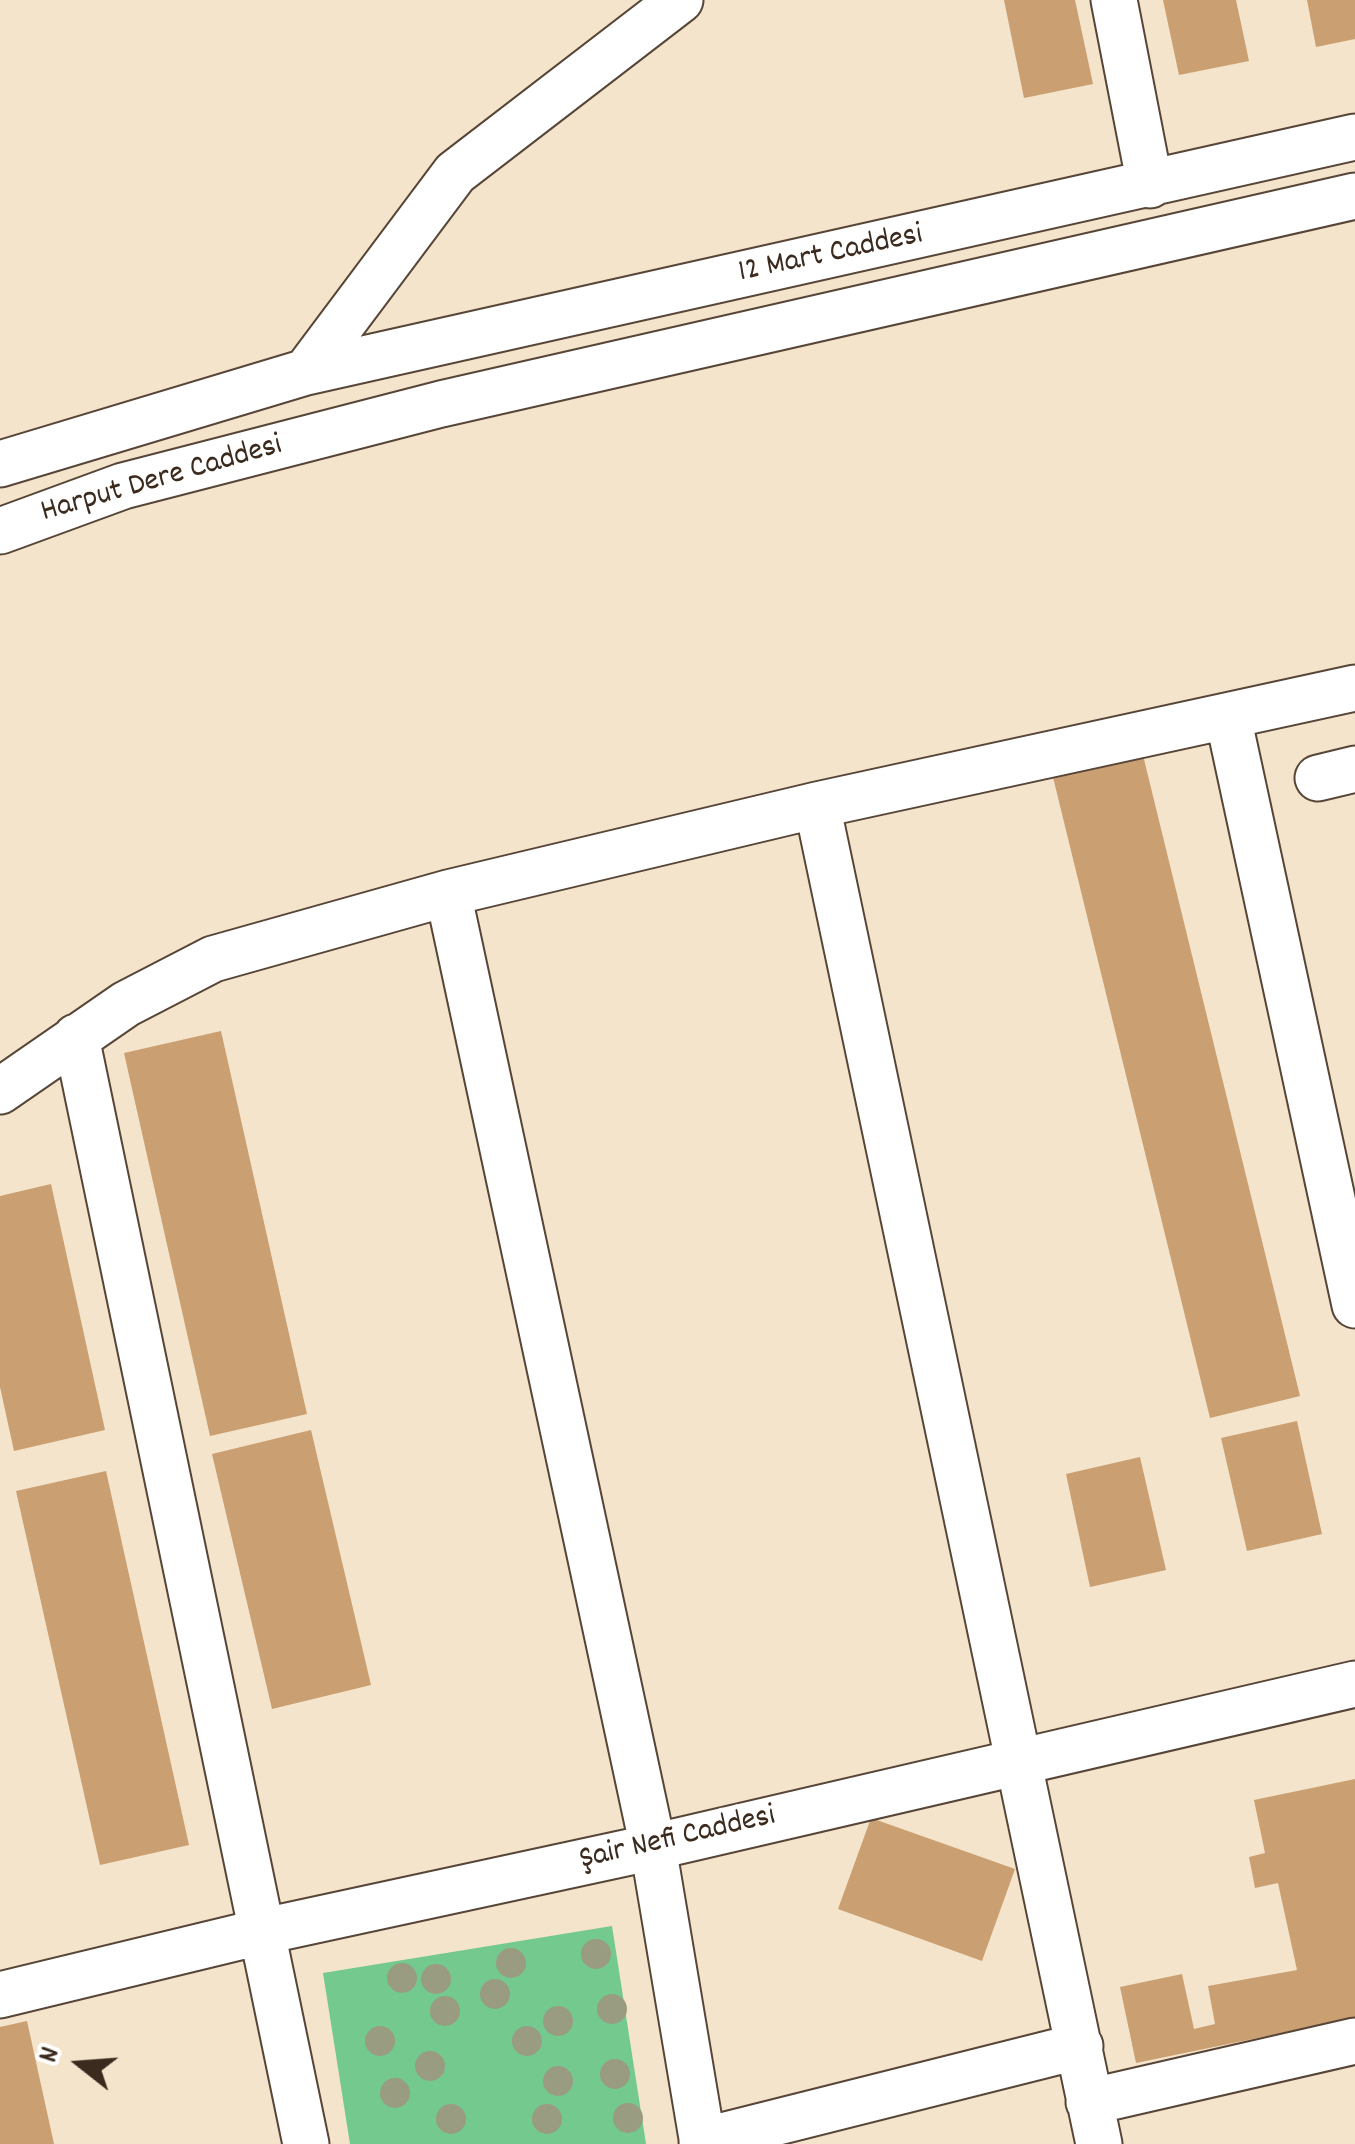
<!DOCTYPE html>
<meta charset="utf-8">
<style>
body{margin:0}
#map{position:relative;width:1355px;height:2144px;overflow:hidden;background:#f3e4cb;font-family:Dekko,sans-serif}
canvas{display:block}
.north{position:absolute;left:30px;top:2014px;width:100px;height:100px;-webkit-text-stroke:8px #fff;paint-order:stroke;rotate:287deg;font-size:28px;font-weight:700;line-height:40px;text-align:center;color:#3b2a1e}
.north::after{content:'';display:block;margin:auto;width:35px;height:45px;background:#3b2a1e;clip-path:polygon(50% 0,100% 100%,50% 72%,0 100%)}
</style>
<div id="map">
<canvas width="1355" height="2144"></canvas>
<div class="north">N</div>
</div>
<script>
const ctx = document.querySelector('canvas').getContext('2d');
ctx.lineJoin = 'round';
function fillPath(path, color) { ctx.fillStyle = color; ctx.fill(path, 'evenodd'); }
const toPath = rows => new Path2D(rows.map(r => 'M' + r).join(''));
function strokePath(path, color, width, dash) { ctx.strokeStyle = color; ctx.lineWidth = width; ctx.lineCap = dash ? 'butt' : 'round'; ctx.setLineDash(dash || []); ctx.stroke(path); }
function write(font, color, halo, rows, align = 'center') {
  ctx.font = font + ' Dekko,sans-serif'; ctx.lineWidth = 9; ctx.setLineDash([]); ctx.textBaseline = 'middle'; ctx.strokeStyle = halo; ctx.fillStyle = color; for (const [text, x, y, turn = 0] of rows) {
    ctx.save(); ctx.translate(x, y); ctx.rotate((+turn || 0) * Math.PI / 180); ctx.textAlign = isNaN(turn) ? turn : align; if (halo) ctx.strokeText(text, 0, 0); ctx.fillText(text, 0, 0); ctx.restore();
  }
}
fillPath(toPath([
 [612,1926,646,2144,350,2144,323,1973]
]), '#73c98e');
fillPath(toPath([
 [1004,0,1075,0,1093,84,1024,98],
 [1163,0,1236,0,1249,61,1179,75],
 [1307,0,1355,0,1355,39,1316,47],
 [1140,743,1300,1396,1210,1418,1050,765],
 [221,1031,307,1414,210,1436,124,1053],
 [51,1184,105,1430,14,1451,0,1387,0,1196],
 [1297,1421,1322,1534,1247,1551,1221,1438],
 [311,1430,371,1685,272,1709,212,1454],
 [1140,1457,1166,1570,1090,1587,1066,1474],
 [106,1471,189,1845,100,1865,16,1491],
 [1355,1779,1355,2018,1136,2063,1120,1987,1182,1974,1194,2029,1215,2024,1208,1986,1297,1970,1278,1883,1255,1888,1249,1857,1265,1853,1254,1800],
 [871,1818,1015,1869,982,1961,838,1909],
 [27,2021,54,2144,0,2144,0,2027]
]), '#ca9f71');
const minor = toPath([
 [1114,0,1150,185],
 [306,372,455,173,680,0],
 [0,464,306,372,1355,137],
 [0,531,123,486,441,404,1355,196],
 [1228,717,1355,1305],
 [1318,778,1355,769],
 [817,805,1099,2144],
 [448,893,653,1847,703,2144],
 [76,1037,306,2144],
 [0,1091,126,1004,213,959,448,893,817,805,1355,688],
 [0,1995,260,1932,653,1847,1355,1684],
 [1089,2102,1355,2041],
 [702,2141,1080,2046]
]);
strokePath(minor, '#574638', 49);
strokePath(minor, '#fff', 45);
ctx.fillStyle = '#999c81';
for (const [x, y] of [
 [596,1954],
 [511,1963],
 [402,1978],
 [436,1979],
 [495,1994],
 [612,2009],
 [445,2011],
 [558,2021],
 [380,2041],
 [527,2041],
 [430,2066],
 [615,2074],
 [558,2081],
 [395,2093],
 [628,2118],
 [451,2119],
 [547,2119]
]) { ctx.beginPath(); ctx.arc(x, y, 15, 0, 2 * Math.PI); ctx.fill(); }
write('32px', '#3b2a1e', '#fff', [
 ["12 Mart Caddesi",831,256,-12],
 ["Harput Dere Caddesi",162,481,-16],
 ["Şair Nefi Caddesi",678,1840,-13]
]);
</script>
